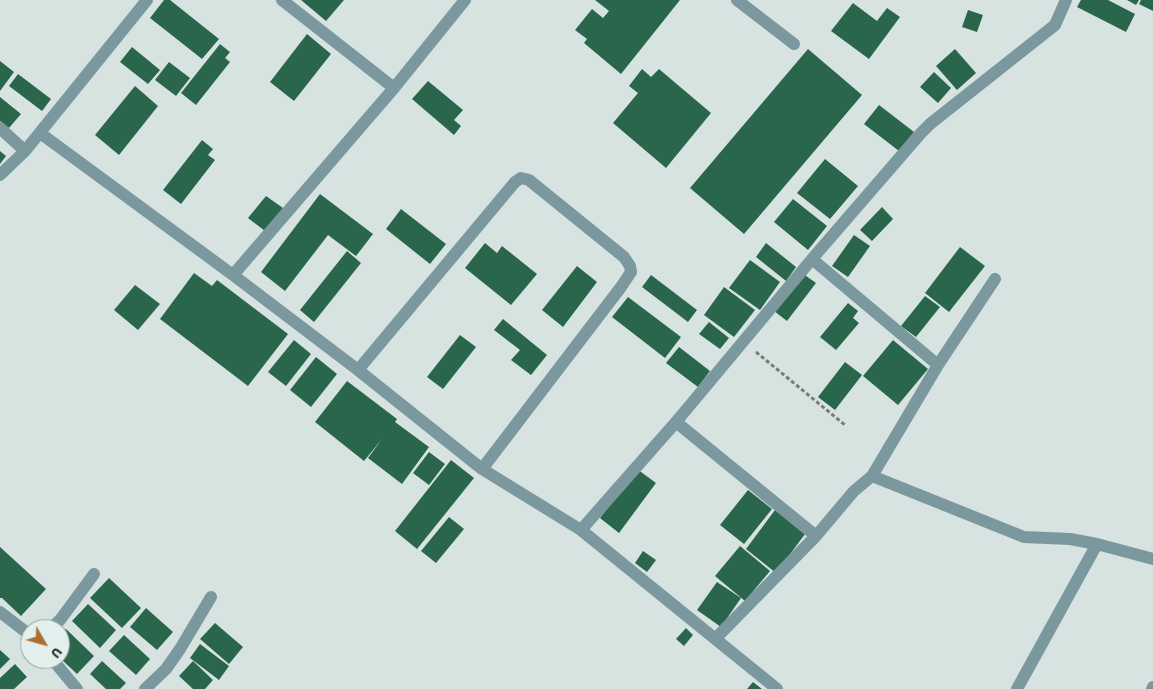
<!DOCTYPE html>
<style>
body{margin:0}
#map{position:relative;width:1153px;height:689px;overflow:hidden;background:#d7e3e1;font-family:"Source Sans 3",sans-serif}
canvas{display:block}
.north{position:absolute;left:20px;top:619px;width:50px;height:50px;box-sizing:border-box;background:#e4f0ee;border:1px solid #949d9c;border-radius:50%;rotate:128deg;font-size:14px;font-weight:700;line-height:20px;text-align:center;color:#1c2120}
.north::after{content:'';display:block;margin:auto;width:18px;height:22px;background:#ab7031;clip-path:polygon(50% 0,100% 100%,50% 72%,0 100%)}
</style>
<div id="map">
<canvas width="1153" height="689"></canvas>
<div class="north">U</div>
</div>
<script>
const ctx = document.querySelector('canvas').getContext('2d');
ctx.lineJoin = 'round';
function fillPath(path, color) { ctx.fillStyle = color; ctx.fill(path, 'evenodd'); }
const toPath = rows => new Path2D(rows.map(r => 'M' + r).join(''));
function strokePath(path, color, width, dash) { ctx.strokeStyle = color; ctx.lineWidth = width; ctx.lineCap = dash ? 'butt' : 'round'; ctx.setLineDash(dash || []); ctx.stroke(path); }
fillPath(toPath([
 [164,0,170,0,219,39,202,59,150,18],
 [301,0,344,0,326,21],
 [595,0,680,0,621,74,584,43,587,39,575,30,592,9,603,18,609,11],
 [1081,0,1108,0,1135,14,1126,32,1077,7],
 [1127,0,1139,0,1136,5],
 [1141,0,1153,0,1153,11,1139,4],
 [853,3,877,21,887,8,900,17,869,59,831,31],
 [968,10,983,15,977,32,962,27],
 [307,34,331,54,294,101,270,82],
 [220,44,230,52,225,58,230,62,196,105,181,93],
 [132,47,160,70,148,84,120,62],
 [808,49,862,95,744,234,690,188],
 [955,49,976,73,957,90,936,66],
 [0,61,14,72,0,91],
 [169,62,190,78,176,96,155,80],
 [642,69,651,77,659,69,711,113,666,168,613,123,638,93,629,86],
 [934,72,951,88,938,103,920,87],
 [18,74,51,99,42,111,9,86],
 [428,81,463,110,454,120,461,126,454,135,412,99],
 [135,86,158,106,119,155,95,135],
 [0,97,21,114,9,128,0,121],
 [879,105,914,132,899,151,864,124],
 [202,140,213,149,208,155,215,160,181,204,163,190],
 [0,151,6,156,0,164],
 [825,159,858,186,830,219,797,193],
 [320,194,373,234,356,256,328,235,285,291,261,272],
 [266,196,283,208,265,231,248,218],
 [793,199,827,226,808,250,774,222],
 [882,207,893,219,872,241,860,230],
 [401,209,446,244,430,264,386,229],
 [854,235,870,246,848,277,832,266],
 [485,243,497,253,502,246,537,274,511,305,465,268],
 [766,243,796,267,786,281,756,257],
 [960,247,985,266,949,312,925,293],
 [347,251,361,263,314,322,300,310],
 [750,260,780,282,760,310,729,288],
 [577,266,597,282,563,327,542,310],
 [194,273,212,286,217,280,288,334,248,386,160,319],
 [802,273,816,283,787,321,774,311],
 [651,275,697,310,688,322,642,287],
 [135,285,160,304,138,330,114,310],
 [724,287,755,310,734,337,704,315],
 [925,296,940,307,916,337,901,326],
 [628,297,681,337,665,358,612,317],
 [848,303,858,311,853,318,859,323,836,350,820,337],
 [503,319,547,355,531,375,511,360,520,350,494,330],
 [709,322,729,338,720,349,699,334],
 [460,335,476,347,443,389,427,377],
 [294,340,311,354,286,386,268,372],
 [893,340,928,369,898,405,863,376],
 [679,347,710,371,698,387,666,363],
 [316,357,337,374,311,407,290,390],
 [845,362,862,375,835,410,818,397],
 [347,381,397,419,395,422,429,447,402,484,368,458,382,439,364,461,315,422],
 [429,452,445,464,429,485,413,473],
 [451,460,474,478,417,549,395,531],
 [637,469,656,483,619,533,600,518],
 [748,490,772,509,744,544,720,525],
 [778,506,808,530,776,573,746,549],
 [449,517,464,529,436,563,421,551],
 [740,546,770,571,745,601,715,576],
 [0,547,46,589,21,616,2,598,0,598],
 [643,551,656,560,647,572,635,563],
 [109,578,141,608,122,628,90,598],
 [717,582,741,598,721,627,697,610],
 [88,604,116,630,100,648,72,621],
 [146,608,173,632,157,650,130,627],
 [215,623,243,647,229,664,200,639],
 [686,628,693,635,684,646,676,639],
 [66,629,94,656,77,674,60,658,60,636],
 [124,635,150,659,136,675,109,651],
 [200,644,229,666,219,680,190,658],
 [0,650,10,659,0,669],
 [102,661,126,683,120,689,106,689,90,674],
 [193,661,213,680,205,689,193,689,179,676],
 [15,664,27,677,14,689,0,689,0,678],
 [753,682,762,689,747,689]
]), '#2a664c');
strokePath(toPath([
 [756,352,845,425]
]), '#757e7c', 3, [4, 2.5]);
strokePath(toPath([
 [282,0,394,88],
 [737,0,794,44],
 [0,128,25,151],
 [40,133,233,275,358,370,482,469,581,530,777,689],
 [0,175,25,151,147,0],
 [812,259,938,365],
 [233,275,394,88,465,0],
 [358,370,515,182,521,178,529,180,624,257,630,266,631,272,621,287,482,469],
 [676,422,816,536],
 [872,476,938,365,995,279],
 [581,530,676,422,812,259,921,133,930,124,1055,25,1066,0],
 [0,612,30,635],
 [50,629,60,620,94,574],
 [715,639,816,536,854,491,872,476,1024,537,1070,539,1097,544,1153,559],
 [52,659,77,689],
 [145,689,166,669,180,649,211,597],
 [1017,689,1097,544],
 [1152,689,1153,687]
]), '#7a989e', 12);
</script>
